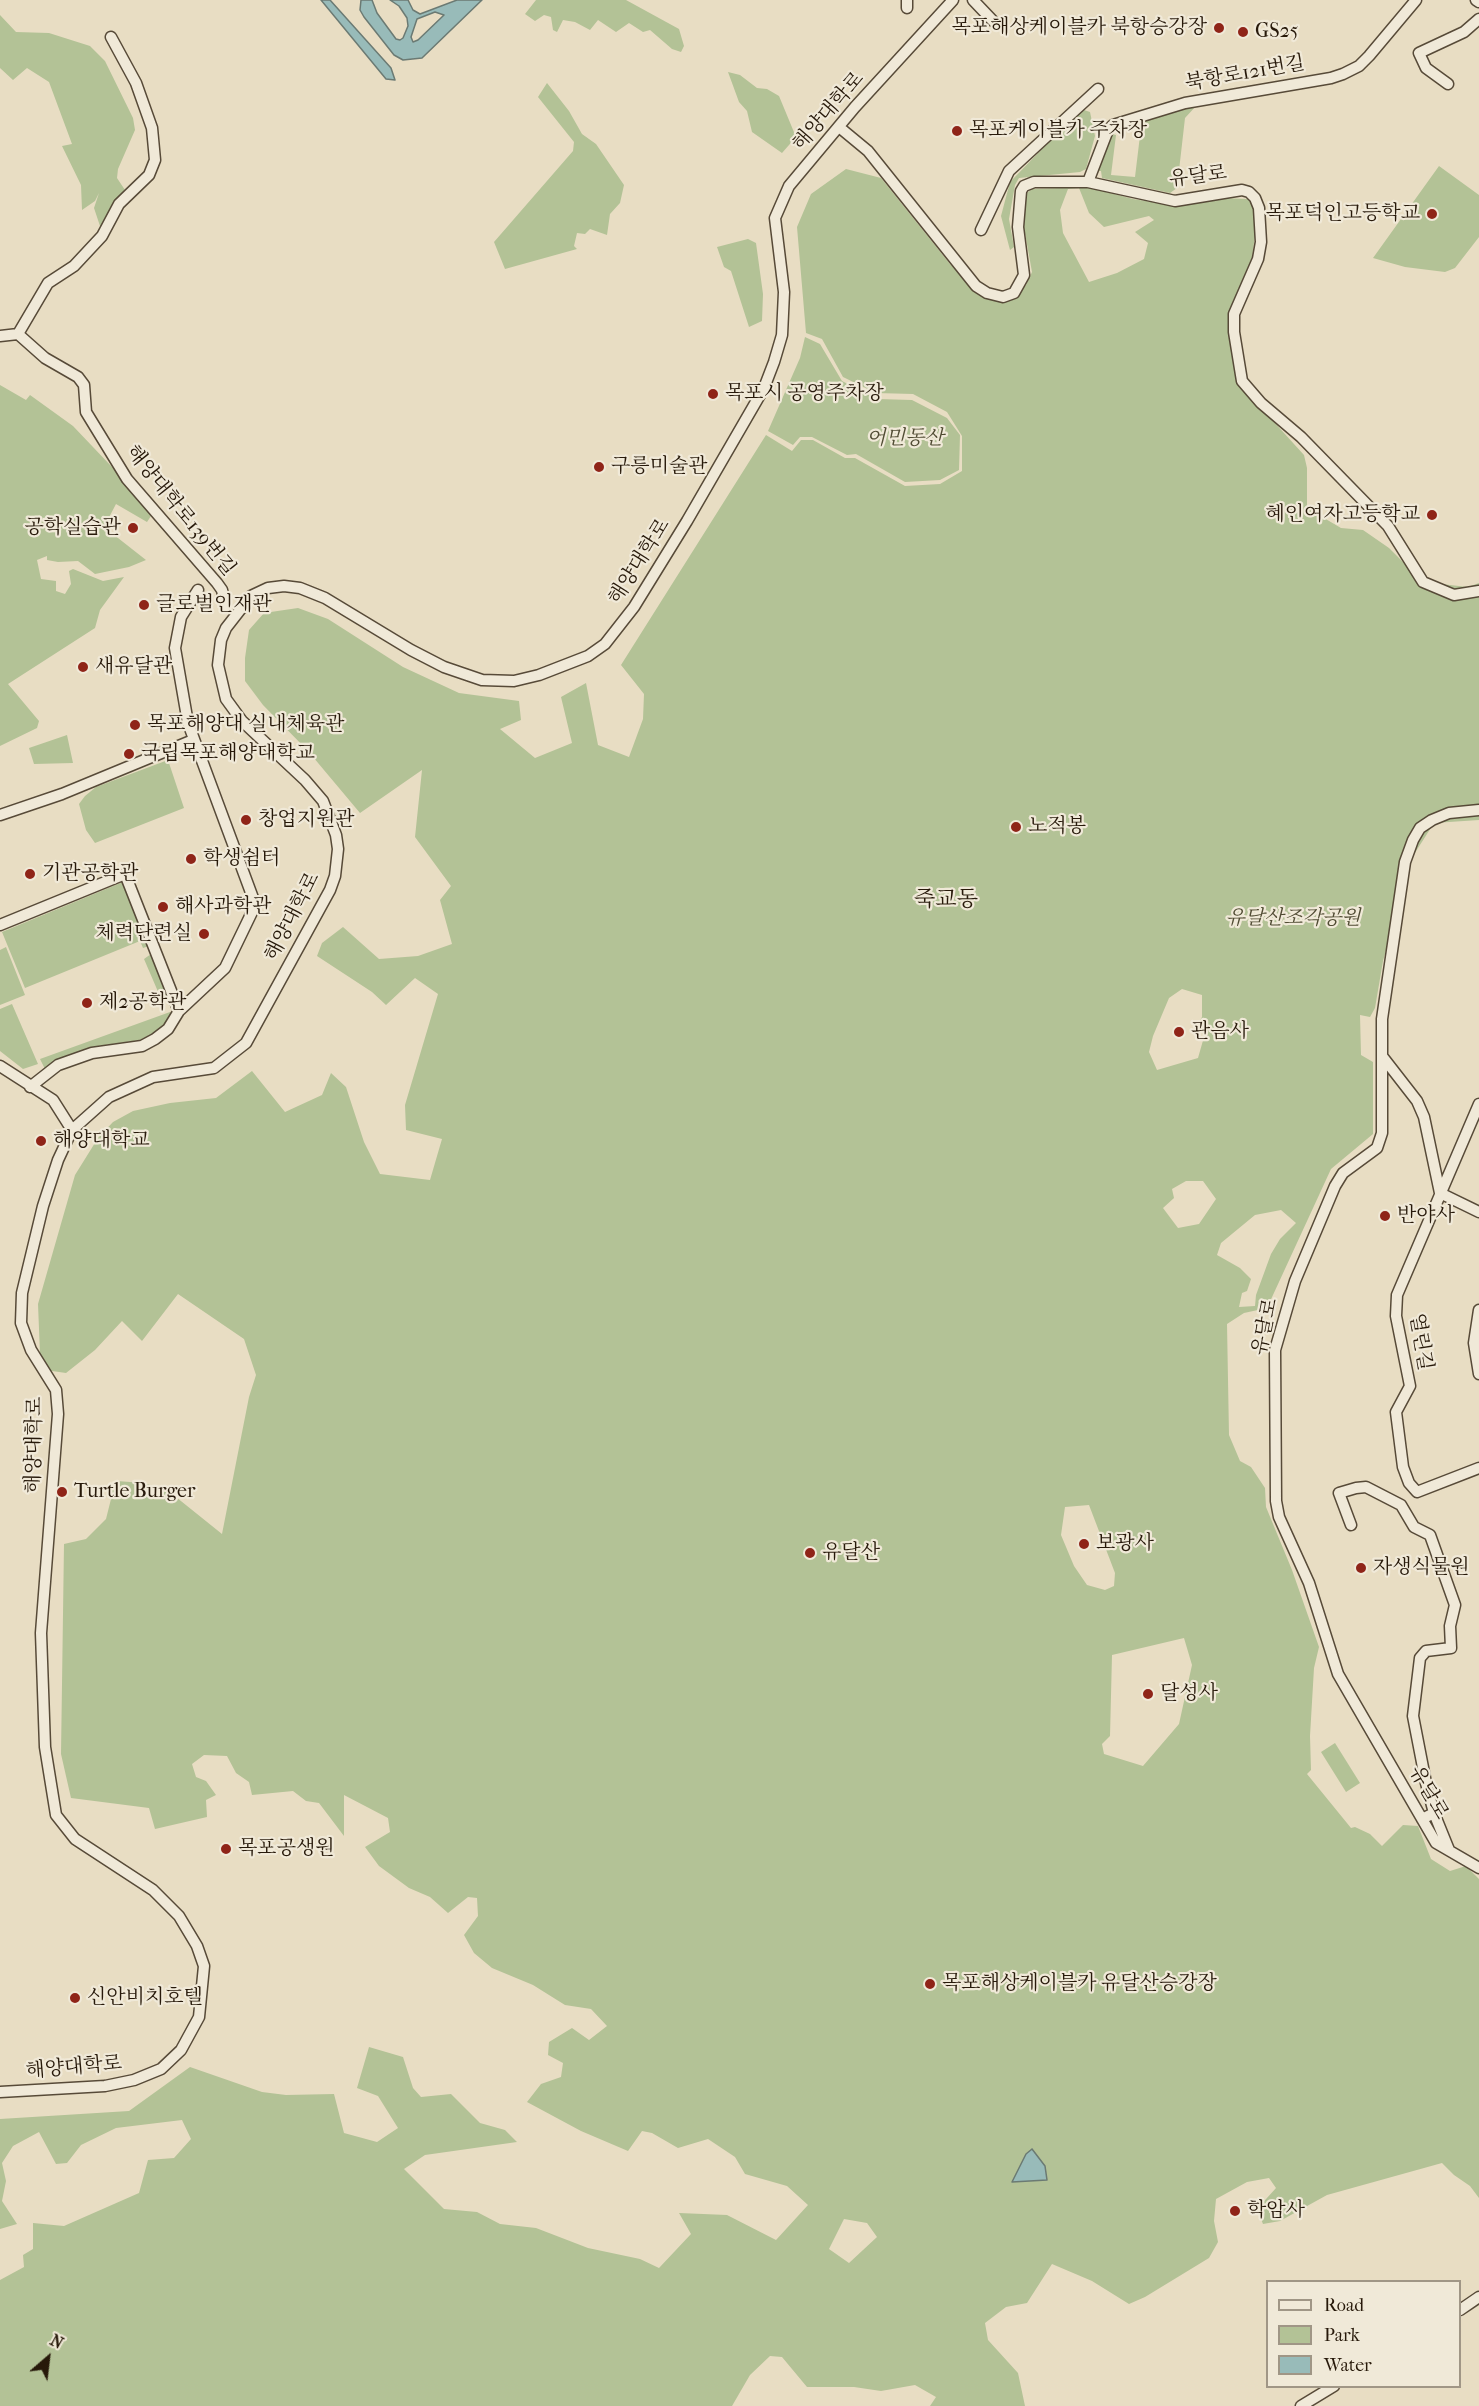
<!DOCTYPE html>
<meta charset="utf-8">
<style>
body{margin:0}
#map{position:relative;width:1479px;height:2406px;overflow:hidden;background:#e8ddc3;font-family:"IM FELL French Canon",serif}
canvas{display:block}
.legend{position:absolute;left:1266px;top:2280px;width:195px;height:108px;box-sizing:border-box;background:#f0e9d8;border:2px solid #a09686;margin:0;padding:8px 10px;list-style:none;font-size:18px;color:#27190a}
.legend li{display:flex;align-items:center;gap:12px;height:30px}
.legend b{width:30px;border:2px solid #a09686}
.north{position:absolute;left:18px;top:2328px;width:60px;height:60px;-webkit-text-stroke:4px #f0e9d8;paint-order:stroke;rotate:28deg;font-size:16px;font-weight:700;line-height:24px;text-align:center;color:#27190a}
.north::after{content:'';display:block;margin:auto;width:21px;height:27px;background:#27190a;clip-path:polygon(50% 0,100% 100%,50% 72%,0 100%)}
</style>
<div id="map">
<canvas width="1479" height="2406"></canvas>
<ul class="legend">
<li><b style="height:8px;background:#f0e9d8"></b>Road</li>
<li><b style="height:16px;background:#b3c296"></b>Park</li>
<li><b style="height:16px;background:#98bbb9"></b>Water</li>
</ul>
<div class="north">N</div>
</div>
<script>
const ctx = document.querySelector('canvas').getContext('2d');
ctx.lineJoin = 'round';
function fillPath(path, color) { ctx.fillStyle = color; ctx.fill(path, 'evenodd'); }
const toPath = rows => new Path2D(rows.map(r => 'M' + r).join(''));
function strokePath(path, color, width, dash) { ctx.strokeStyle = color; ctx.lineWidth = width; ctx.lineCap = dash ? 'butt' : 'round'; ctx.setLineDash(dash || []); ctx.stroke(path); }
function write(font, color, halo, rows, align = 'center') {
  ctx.font = font + ' "IM FELL French Canon","Noto Serif KR",serif'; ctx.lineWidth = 4.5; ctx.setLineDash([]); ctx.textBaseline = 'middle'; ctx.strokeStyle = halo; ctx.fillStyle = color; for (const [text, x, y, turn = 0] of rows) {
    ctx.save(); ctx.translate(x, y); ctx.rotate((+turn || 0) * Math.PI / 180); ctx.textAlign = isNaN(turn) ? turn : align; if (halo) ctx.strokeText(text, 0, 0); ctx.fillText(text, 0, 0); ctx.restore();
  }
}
fillPath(toPath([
 [536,0,626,0,679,29,684,46,681,52,672,49,650,30,643,32,629,23,616,32,598,20,590,30,575,22,563,20,557,32,553,30,551,17,544,15,535,21,525,14],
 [0,15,16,32,49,33,90,46,105,61,133,118,135,130,118,169,117,178,125,190,102,232,94,208,99,193,95,201,82,210,81,185,62,146,72,144,49,82,27,68,13,80,0,68],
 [728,72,740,75,757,88,767,89,779,96,796,137,782,153,752,132,747,111,739,102],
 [547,83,569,111,582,134,596,144,624,185,620,203,610,214,607,235,590,229,585,234,577,233,574,246,577,249,505,269,494,242,573,151,574,142,538,97],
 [1196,106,1185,118,1177,188,1170,193,1102,178,1101,171,1097,171,1111,134,1116,135,1111,175,1135,177,1142,119],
 [1081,109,1090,112,1095,136,1086,169,1080,172,1019,178,1015,185,1009,219,1014,247,1010,250,1001,216,1010,182],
 [1439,166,1479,195,1479,237,1455,268,1445,272,1405,267,1373,258],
 [846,169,881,178,950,264,984,297,1005,302,1026,285,1032,272,1023,222,1026,194,1032,189,1088,187,1133,199,1171,205,1222,198,1248,199,1253,206,1256,228,1252,258,1229,311,1235,372,1243,388,1304,455,1307,468,1307,508,1341,528,1363,530,1389,548,1423,582,1468,587,1479,583,1479,820,1434,823,1411,859,1383,961,1375,1008,1370,1017,1360,1015,1361,1055,1373,1062,1373,1134,1331,1169,1267,1308,1244,1313,1227,1324,1229,1435,1240,1461,1251,1467,1265,1488,1266,1507,1292,1570,1319,1647,1314,1668,1310,1736,1311,1770,1307,1774,1351,1828,1355,1827,1370,1834,1382,1846,1403,1825,1418,1826,1431,1859,1450,1871,1466,1866,1479,1879,1479,2198,1470,2186,1454,2175,1442,2163,1327,2195,1280,2221,1263,2224,1257,2209,1276,2188,1269,2178,1247,2182,1216,2199,1214,2221,1218,2242,1209,2258,1145,2297,1129,2304,1092,2281,1052,2264,1027,2303,1006,2307,985,2323,988,2340,1018,2373,1025,2406,930,2406,936,2397,915,2385,881,2391,854,2387,807,2387,782,2357,770,2356,750,2375,732,2406,0,2406,0,2280,24,2267,23,2255,33,2249,33,2223,64,2226,139,2193,148,2160,174,2158,191,2139,182,2120,116,2128,81,2145,67,2163,56,2164,39,2132,13,2146,2,2163,6,2181,2,2201,17,2224,0,2229,0,2119,129,2111,190,2067,262,2092,286,2095,334,2094,344,2133,377,2142,398,2128,378,2096,357,2088,369,2047,403,2057,413,2088,421,2097,451,2094,480,2123,505,2130,517,2142,425,2155,404,2169,444,2209,477,2212,500,2224,536,2228,588,2248,640,2259,659,2268,691,2234,679,2213,727,2215,776,2240,808,2205,787,2186,745,2174,735,2157,708,2139,678,2148,652,2133,642,2131,628,2151,581,2131,527,2102,541,2084,561,2077,563,2063,548,2055,549,2042,572,2028,589,2040,607,2026,591,2009,565,2005,533,1985,492,1968,474,1953,464,1935,478,1916,477,1898,468,1897,448,1913,430,1897,409,1888,379,1866,365,1847,390,1832,388,1818,344,1795,344,1836,319,1803,306,1801,293,1791,252,1795,249,1782,236,1773,227,1756,204,1755,192,1764,196,1777,206,1781,216,1795,206,1800,207,1817,155,1829,149,1808,71,1798,61,1754,64,1544,86,1539,106,1519,111,1499,106,1490,117,1481,143,1483,166,1489,222,1534,249,1397,256,1375,244,1339,178,1294,142,1341,122,1321,95,1350,66,1373,45,1370,40,1354,38,1304,75,1175,98,1138,113,1122,133,1111,170,1103,216,1098,252,1071,285,1112,322,1095,331,1073,346,1087,364,1142,380,1174,430,1180,442,1139,406,1130,405,1105,438,994,415,978,386,1005,372,992,317,956,322,943,343,927,379,959,418,956,452,944,440,900,451,886,415,837,422,770,360,813,308,751,263,705,245,681,245,658,249,630,264,613,298,608,328,619,403,667,459,693,519,701,521,720,500,729,535,758,572,743,561,697,586,683,598,745,629,757,643,719,644,694,621,665,766,435,792,451,801,440,813,440,845,458,855,458,905,486,940,484,962,471,962,436,947,412,913,394,876,393,843,377,822,339,806,333,797,227,811,194],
 [1079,188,1089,213,1104,227,1149,216,1154,220,1135,232,1148,243,1144,259,1117,273,1089,282,1063,233,1060,210,1068,189],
 [1182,989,1202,995,1202,1017,1198,1024,1204,1037,1198,1058,1157,1070,1149,1052,1153,1036,1169,998],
 [1186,1181,1203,1181,1216,1199,1199,1224,1178,1228,1163,1208,1174,1198,1172,1189],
 [1281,1210,1296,1223,1280,1239,1271,1254,1256,1295,1255,1306,1239,1307,1242,1293,1247,1291,1251,1279,1240,1268,1217,1255,1221,1243,1255,1215],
 [1089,1505,1115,1573,1114,1586,1105,1590,1087,1585,1074,1566,1061,1535,1065,1507],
 [1184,1638,1192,1665,1179,1724,1143,1766,1104,1754,1102,1744,1110,1736,1112,1655],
 [844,2219,867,2223,877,2237,849,2263,829,2249],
 [748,239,756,243,763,294,762,321,749,327,731,271,724,267,717,247],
 [805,337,820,344,842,381,877,399,912,400,947,418,960,435,959,470,940,480,905,482,856,454,847,455,812,437,800,437,793,445,768,431,800,358],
 [0,385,26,400,30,395,73,426,112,467,151,516,147,522,116,504,104,527,146,560,129,567,95,574,78,561,58,562,47,560,47,556,37,560,41,579,56,581,56,591,65,594,71,584,69,571,73,569,103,581,124,577,100,610,95,628,8,684,39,721,37,728,0,746],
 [67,735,73,763,34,764,29,748],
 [168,760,184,808,95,843,86,830,79,804,85,796,96,787],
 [123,882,149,946,143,948,140,941,25,988,2,932],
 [6,947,25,995,0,1005,0,950],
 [151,954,171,998,162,1001,144,959],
 [12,1004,38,1064,23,1069,0,1051,0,1009],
 [170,1012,172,1013,171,1018,157,1031,140,1040,98,1046,75,1054,45,1069,40,1059],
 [1335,1743,1360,1783,1346,1792,1321,1752]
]), '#b3c296');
const water = toPath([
 [321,0,330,0,391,68,395,80,386,79,321,0],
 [361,0,372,0,377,13,396,39,400,40,403,38,408,26,407,18,399,6,390,0,408,0,413,10,420,14,457,0,482,0,422,58,403,60,394,55,364,17,360,10,361,0],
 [435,12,444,15,418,40,413,42,411,37,417,19,435,12],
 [1032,2149,1045,2166,1047,2180,1012,2182,1026,2154,1032,2149]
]);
fillPath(water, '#98bbb9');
strokePath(water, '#6b7a73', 1.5);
const minor = toPath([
 [907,0,907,8],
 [973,0,993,21],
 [1476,0,1479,2],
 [1448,84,1426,68,1419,53,1464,32,1479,19],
 [839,127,868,151,976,286,987,293,1003,297,1014,293,1024,275,1018,227,1021,191,1024,186,1034,182,1088,182,1175,201,1242,190,1249,192,1255,198,1259,208,1261,242,1258,259,1234,314,1234,332,1242,381,1261,403,1301,437,1388,526,1423,582,1454,595,1479,591],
 [1088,182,1108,130,1113,125,1185,103,1331,78,1343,74,1359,66,1369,56,1416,0],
 [981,230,1009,171,1098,89],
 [18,334,48,283,74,266,102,236,119,204,149,175,155,160,152,128,136,83,111,37],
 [18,334,45,358,78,377,84,385,86,412,127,479,217,583,222,590,225,605],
 [0,336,18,334],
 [1479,810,1449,813,1432,820,1420,828,1413,840,1405,862,1382,1019,1382,1133,1377,1148,1343,1173,1335,1186,1295,1281,1275,1350,1276,1501,1279,1517,1309,1583,1338,1674,1436,1843,1479,1868],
 [0,815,62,794,193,740],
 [0,925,125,874,179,1011],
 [1382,1056,1417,1101,1424,1117,1440,1193,1479,1212],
 [0,1066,53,1100,72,1130],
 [30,1087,58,1065,92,1053,142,1046,155,1039,168,1029,179,1011,225,968,254,908,253,898,188,723,175,648,181,617,198,590],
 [1479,1104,1397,1295,1396,1316,1410,1386,1396,1412,1403,1467,1409,1483,1417,1492,1479,1468],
 [1479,1310,1474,1343,1479,1374],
 [1351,1525,1339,1493,1356,1488,1366,1487,1401,1505,1414,1527,1430,1535,1455,1605,1450,1626,1451,1648,1426,1651,1420,1658,1413,1716,1426,1783,1434,1813,1422,1819],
 [1434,1813,1449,1850],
 [0,2092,105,2086,134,2080,161,2069,181,2050,199,2017,204,1966,197,1946,179,1916,153,1890,75,1839,56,1815,45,1747,41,1633,58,1414,56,1390,31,1350,21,1323,22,1293,43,1206,58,1160,72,1130,109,1097,153,1077,214,1068,246,1043,330,890,335,876,338,849,336,835,323,801,305,780,242,721,226,699,218,665,221,640,226,628,251,596,268,588,284,586,300,588,325,598,411,650,444,667,482,680,514,681,539,675,588,656,605,644,634,607,687,521,764,388,774,362,782,335,784,292,775,218,789,186,855,107,953,0],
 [1460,2310,1479,2297],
 [1301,2406,1334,2386]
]);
strokePath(minor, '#574a38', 13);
strokePath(minor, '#f0e9d8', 10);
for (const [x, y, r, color] of [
 [1219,28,6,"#8f2418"],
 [1243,32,6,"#8f2418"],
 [957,131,6,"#8f2418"],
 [1432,214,6,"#8f2418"],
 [713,394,6,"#8f2418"],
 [599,467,6,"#8f2418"],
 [1432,515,6,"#8f2418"],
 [133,528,6,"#8f2418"],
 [144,605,6,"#8f2418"],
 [83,667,6,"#8f2418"],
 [135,725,6,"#8f2418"],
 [129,754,6,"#8f2418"],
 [246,820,6,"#8f2418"],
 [1016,827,6,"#8f2418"],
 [191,859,6,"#8f2418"],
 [30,874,6,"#8f2418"],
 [163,907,6,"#8f2418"],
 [204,934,6,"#8f2418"],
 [87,1003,6,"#8f2418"],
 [1179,1032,6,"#8f2418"],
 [41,1141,6,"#8f2418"],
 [1385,1216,6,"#8f2418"],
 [62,1492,6,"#8f2418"],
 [1084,1544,6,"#8f2418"],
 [810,1553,6,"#8f2418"],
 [1361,1568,6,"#8f2418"],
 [1148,1694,6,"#8f2418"],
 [226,1849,6,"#8f2418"],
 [930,1984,6,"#8f2418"],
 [75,1998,6,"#8f2418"],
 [1235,2211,6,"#8f2418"]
]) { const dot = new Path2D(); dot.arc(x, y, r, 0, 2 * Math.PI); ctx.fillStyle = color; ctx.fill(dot); strokePath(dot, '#f0e9d8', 2); }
write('20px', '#27190a', '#f0e9d8', [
 ["목포해상케이블카 북항승강장",1207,28,"right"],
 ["GS25",1255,32],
 ["목포케이블카 주차장",969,131],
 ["목포덕인고등학교",1420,214,"right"],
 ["목포시 공영주차장",725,394],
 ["구릉미술관",611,467],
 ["혜인여자고등학교",1420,515,"right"],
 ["공학실습관",121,528,"right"],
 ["글로벌인재관",156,605],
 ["새유달관",95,667],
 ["목포해양대 실내체육관",147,725],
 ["국립목포해양대학교",141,754],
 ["창업지원관",258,820],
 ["노적봉",1028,827],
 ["학생쉼터",203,859],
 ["기관공학관",42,874],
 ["해사과학관",175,907],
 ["체력단련실",192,934,"right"],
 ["제2공학관",99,1003],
 ["관음사",1191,1032],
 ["해양대학교",53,1141],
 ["반야사",1397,1216],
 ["Turtle Burger",74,1492],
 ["보광사",1096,1544],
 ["유달산",822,1553],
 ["자생식물원",1373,1568],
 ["달성사",1160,1694],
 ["목포공생원",238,1849],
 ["목포해상케이블카 유달산승강장",942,1984],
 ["신안비치호텔",87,1998],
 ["학암사",1247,2211]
], 'left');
write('20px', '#27190a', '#f0e9d8', [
 ["북항로121번길",1245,74,-10],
 ["해양대학로",829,112,-49],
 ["유달로",1198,177,-7],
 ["해양대학로139번길",180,511,51],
 ["해양대학로",640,562,-58],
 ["해양대학로",293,917,-63],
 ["유달로",1266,1327,-78],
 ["열린길",1420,1342,81],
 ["해양대학로",35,1445,-89],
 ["유달로",1428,1793,60],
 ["해양대학로",74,2068,-5]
]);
write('italic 20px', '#514c34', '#f0e9d8', [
 ["어민동산",905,439],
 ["유달산조각공원",1293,919]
]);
write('22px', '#27190a', '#f0e9d8', [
 ["죽교동",946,901]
]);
</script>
